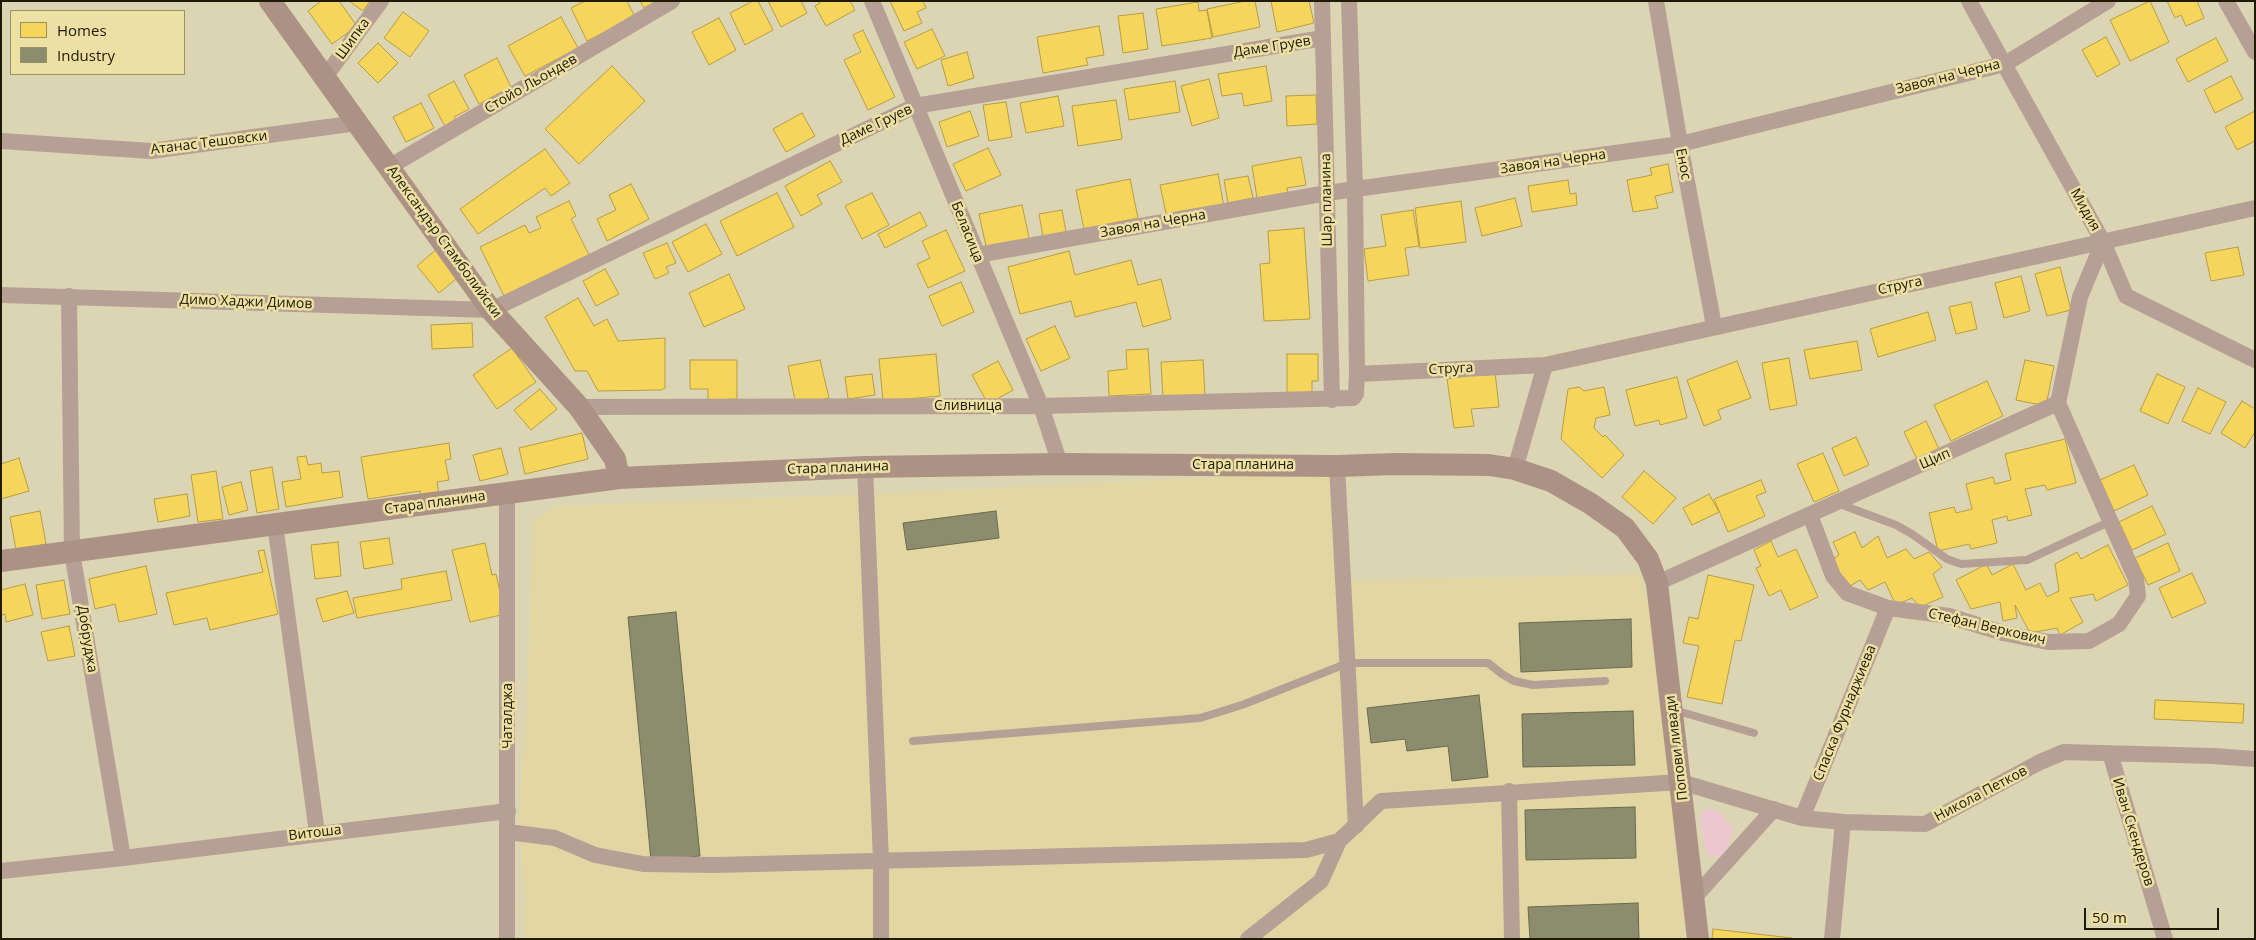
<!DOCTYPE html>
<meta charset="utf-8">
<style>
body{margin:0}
#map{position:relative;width:2256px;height:940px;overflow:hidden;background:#dcd5b4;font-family:"Open Sans",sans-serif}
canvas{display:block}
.frame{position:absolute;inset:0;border:2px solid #1f1a03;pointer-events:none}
.legend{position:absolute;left:10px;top:10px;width:175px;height:65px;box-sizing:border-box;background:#ece0a4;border:1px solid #9a9164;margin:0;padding:6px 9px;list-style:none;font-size:15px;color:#1f1a03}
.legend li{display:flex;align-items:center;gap:10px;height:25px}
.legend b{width:25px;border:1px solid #9a9164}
.scale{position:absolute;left:2084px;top:908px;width:135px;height:22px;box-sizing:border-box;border:2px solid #1f1a03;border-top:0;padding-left:6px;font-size:15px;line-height:18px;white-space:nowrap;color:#1f1a03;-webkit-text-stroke:4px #ece0a4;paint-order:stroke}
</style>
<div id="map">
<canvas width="2256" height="940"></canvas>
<div class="frame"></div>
<ul class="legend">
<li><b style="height:14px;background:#f6d55c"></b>Homes</li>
<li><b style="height:14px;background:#8c8c6e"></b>Industry</li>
</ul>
<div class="scale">50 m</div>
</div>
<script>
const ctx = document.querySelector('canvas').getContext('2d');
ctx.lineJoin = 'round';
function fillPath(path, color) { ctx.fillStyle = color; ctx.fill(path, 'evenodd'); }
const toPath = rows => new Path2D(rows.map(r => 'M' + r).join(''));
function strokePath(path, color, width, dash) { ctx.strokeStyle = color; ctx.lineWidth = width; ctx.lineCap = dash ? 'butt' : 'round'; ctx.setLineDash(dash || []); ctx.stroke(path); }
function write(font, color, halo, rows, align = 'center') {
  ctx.font = font + ' "Open Sans",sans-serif'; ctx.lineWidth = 5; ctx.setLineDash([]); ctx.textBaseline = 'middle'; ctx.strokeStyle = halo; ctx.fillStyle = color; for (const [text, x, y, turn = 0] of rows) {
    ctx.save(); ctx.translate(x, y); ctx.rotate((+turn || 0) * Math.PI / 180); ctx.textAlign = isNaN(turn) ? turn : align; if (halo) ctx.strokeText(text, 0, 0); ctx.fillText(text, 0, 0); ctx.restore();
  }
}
fillPath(toPath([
 [1336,471,1346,581,1640,574,1650,612,1670,764,1675,844,1686,939,524,939,525,899,519,816,527,705,533,520,555,506,898,493]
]), '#e2d7a3');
fillPath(toPath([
 [1709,808,1719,811,1733,829,1728,847,1722,855,1715,857,1708,855,1705,847,1700,819,1703,811]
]), '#ecc7d0');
const homes = toPath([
 [321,1,339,1,357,26,332,44,308,11,321,1],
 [349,1,370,1,363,11,349,1],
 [585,1,627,1,635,17,587,41,571,8,585,1],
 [640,1,656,1,644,8,640,1],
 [753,1,758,1,773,30,745,45,730,13,753,1],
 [768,1,801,1,807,13,781,27,768,1],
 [819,1,850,1,855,10,826,26,815,6,820,3,819,1],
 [890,1,923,1,926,8,917,12,922,23,904,31,890,1],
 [1245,1,1255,1,1260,27,1213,37,1207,9,1245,1],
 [1271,1,1309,1,1314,23,1277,32,1271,1],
 [2150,1,2169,42,2130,61,2110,20,2150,1],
 [2167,1,2197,1,2204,18,2186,26,2181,15,2175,18,2167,1],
 [1198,2,1199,11,1207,10,1212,38,1162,46,1156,9,1198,2],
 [403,12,429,31,410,57,384,38,403,12],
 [1143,13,1148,49,1123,53,1118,16,1143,13],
 [561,17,578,48,525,76,508,46,561,17],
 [719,18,736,50,709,65,692,32,719,18],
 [1099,26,1104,55,1086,58,1088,65,1043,73,1037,37,1099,26],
 [932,29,945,56,917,69,904,42,932,29],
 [863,30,895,97,868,110,844,60,861,52,853,35,863,30],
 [2106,37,2120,64,2097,77,2082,50,2106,37],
 [2216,38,2228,61,2188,82,2176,59,2216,38],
 [378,43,398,63,378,83,358,63,378,43],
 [967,52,974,78,948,86,941,60,967,52],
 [497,58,511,87,479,104,464,75,497,58],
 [612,66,645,101,579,164,545,129,612,66],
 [1266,66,1272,101,1244,106,1242,93,1222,96,1218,74,1266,66],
 [2231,76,2243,99,2215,113,2204,90,2231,76],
 [1209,79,1219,118,1192,126,1181,86,1209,79],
 [454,81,469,109,454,117,457,122,446,128,428,95,454,81],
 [1175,81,1180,112,1129,120,1124,89,1175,81],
 [1316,95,1317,124,1287,126,1286,96,1316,95],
 [1058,96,1064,126,1026,133,1020,103,1058,96],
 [1116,100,1122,139,1078,146,1072,106,1116,100],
 [1006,102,1012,137,989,141,983,105,1006,102],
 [421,103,434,128,406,142,393,117,421,103],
 [970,111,979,136,947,147,939,122,970,111],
 [2255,111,2255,141,2237,150,2225,127,2255,111],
 [802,113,815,136,786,152,773,129,802,113],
 [988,148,1001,175,966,191,953,164,988,148],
 [545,149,570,183,551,196,545,188,478,234,460,209,545,149],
 [1301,157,1306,185,1287,188,1288,193,1257,198,1252,166,1301,157],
 [830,161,842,182,817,195,822,204,801,216,785,186,830,161],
 [1668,164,1673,192,1655,196,1658,208,1633,212,1627,180,1652,175,1650,168,1668,164],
 [1218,174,1224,207,1167,218,1160,185,1218,174],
 [1248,176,1253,198,1228,203,1224,180,1248,176],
 [1130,179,1138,218,1084,229,1076,190,1130,179],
 [1568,180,1570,194,1576,193,1577,205,1532,212,1528,186,1568,180],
 [631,184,649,219,607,241,597,219,616,210,609,195,631,184],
 [777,193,794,227,737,256,720,221,777,193],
 [872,193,889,225,862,239,845,206,872,193],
 [1515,198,1522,226,1482,236,1475,208,1515,198],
 [569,201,576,216,571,219,591,259,506,300,480,247,525,225,529,233,541,228,536,217,569,201],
 [1461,201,1466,242,1420,248,1415,208,1461,201],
 [1022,205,1030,242,987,251,979,214,1022,205],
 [1062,210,1066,232,1043,237,1039,214,1062,210],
 [1413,210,1419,246,1405,248,1409,275,1368,281,1364,249,1386,246,1381,215,1413,210],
 [920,212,927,226,885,248,878,234,920,212],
 [706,224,722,254,688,272,672,242,706,224],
 [1304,228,1310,319,1264,321,1260,264,1270,263,1268,231,1304,228],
 [946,230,965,271,928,288,917,264,930,258,922,241,946,230],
 [667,243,676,263,666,267,669,273,655,279,643,253,667,243],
 [439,247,461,275,439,293,417,266,439,247],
 [2238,247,2244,275,2211,281,2205,253,2238,247],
 [1069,251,1075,275,1131,260,1138,285,1161,279,1171,319,1143,327,1136,302,1075,317,1071,301,1020,314,1008,267,1069,251],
 [2060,267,2071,310,2047,316,2035,274,2060,267],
 [605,269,619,294,596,306,583,281,605,269],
 [729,274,745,309,704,327,689,293,729,274],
 [2021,276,2030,311,2004,318,1995,283,2021,276],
 [961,282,974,312,942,326,929,296,961,282],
 [578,298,594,326,607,319,618,341,665,338,665,388,661,390,598,391,587,371,575,371,545,317,578,298],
 [1971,302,1977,329,1956,334,1949,307,1971,302],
 [1928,312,1936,340,1878,357,1870,329,1928,312],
 [472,323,473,347,432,349,431,325,472,323],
 [1055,326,1070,358,1041,371,1026,339,1055,326],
 [1857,341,1862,370,1810,379,1804,350,1857,341],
 [512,348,536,382,497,409,473,375,512,348],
 [1148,349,1151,394,1109,396,1108,371,1127,369,1126,350,1148,349],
 [936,354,940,396,883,401,879,359,936,354],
 [1287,354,1318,354,1318,381,1312,381,1312,395,1287,395,1287,354],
 [1789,358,1797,405,1770,410,1762,363,1789,358],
 [690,360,737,360,737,399,708,400,708,389,690,389,690,360],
 [820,360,829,398,796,405,788,366,820,360],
 [1203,360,1205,396,1163,398,1161,362,1203,360],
 [2025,360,2054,366,2046,406,2016,400,2025,360],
 [998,361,1013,390,988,404,972,375,998,361],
 [1737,361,1751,398,1718,410,1721,419,1704,426,1687,380,1737,361],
 [1495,372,1499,407,1471,409,1474,426,1454,428,1447,379,1495,372],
 [872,374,875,395,848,399,845,377,872,374],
 [2157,374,2185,387,2168,424,2140,411,2157,374],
 [1677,377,1687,418,1660,425,1659,420,1635,426,1626,390,1677,377],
 [1987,381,2003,416,1951,441,1934,405,1987,381],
 [1579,387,1584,391,1604,387,1610,415,1596,418,1594,428,1603,437,1605,435,1624,455,1602,478,1561,439,1568,389,1579,387],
 [2198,388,2226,402,2210,434,2182,421,2198,388],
 [540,389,557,409,531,430,514,410,540,389],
 [2242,401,2255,409,2255,432,2245,448,2221,433,2242,401],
 [1926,421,1939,449,1917,459,1904,432,1926,421],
 [582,433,588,459,525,474,519,448,582,433],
 [1856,437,1869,465,1844,476,1832,448,1856,437],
 [2065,439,2076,483,2047,490,2045,485,2025,489,2032,515,2008,521,2007,516,1992,520,1997,543,1971,549,1969,544,1938,551,1929,513,1954,507,1956,513,1972,509,1966,484,1993,477,1995,484,2011,480,2005,454,2065,439],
 [449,443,451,459,445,460,449,480,437,482,439,495,421,498,420,491,368,499,361,457,449,443],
 [501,448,508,474,480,481,473,455,501,448],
 [1823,453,1839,491,1814,502,1797,464,1823,453],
 [306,456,308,465,321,463,322,473,339,471,343,497,286,507,282,482,301,479,297,457,306,456],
 [19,458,29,491,1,499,1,464,19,458],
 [2134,465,2148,495,2114,511,2100,480,2134,465],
 [272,467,279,509,257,513,250,471,272,467],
 [216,471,223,519,198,522,191,475,216,471],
 [1644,471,1676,498,1653,524,1622,497,1644,471],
 [1761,480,1766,492,1756,496,1765,516,1728,532,1714,499,1761,480],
 [241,482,248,510,229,515,222,487,241,482],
 [187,494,190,516,158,522,154,499,187,494],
 [1709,494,1719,512,1692,525,1683,508,1709,494],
 [2152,506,2166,534,2132,550,2119,522,2152,506],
 [40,511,46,544,16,550,10,517,40,511],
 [1855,532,1862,548,1878,536,1887,558,1906,549,1914,559,1929,552,1942,567,1933,574,1943,597,1920,607,1912,598,1896,605,1885,582,1868,590,1860,580,1845,589,1832,560,1839,555,1833,542,1855,532],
 [389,538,393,564,364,569,360,542,389,538],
 [1771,541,1778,557,1796,549,1818,597,1790,610,1781,590,1769,596,1756,568,1761,566,1754,550,1771,541],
 [338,542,341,576,315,579,311,545,338,542],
 [485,543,492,575,496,574,505,614,470,622,452,550,485,543],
 [2168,543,2180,571,2148,585,2135,558,2168,543],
 [2108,545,2128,585,2096,601,2093,594,2070,598,2083,622,2060,635,2057,628,2030,633,2015,605,2017,618,2003,621,2000,602,1971,609,1956,580,1983,566,1987,565,1992,575,2013,564,2026,590,2040,583,2047,597,2059,591,2055,564,2077,552,2081,559,2108,545],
 [264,550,278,614,210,630,207,618,174,625,166,593,263,572,258,551,264,550],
 [146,566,157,614,119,622,115,604,95,609,89,579,146,566],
 [446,571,452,600,357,618,353,598,402,589,401,579,446,571],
 [2192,573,2206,603,2172,618,2159,588,2192,573],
 [1708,575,1754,585,1741,641,1735,640,1722,704,1687,697,1699,646,1683,643,1689,617,1698,619,1708,575],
 [64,580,70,614,42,619,36,585,64,580],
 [25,584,33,615,6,622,5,614,1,615,1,590,25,584],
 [347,591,354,613,323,622,316,599,347,591],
 [69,626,75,656,48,661,41,632,69,626],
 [2155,700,2244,704,2243,723,2154,719,2155,700],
 [1713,929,1792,938,1792,939,1712,939,1713,929]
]);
fillPath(homes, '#f6d55c');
strokePath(homes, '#b69d41', 1);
const industry = toPath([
 [996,511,999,538,907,550,903,523,996,511],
 [676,612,700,856,651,861,628,617,676,612],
 [1631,619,1632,667,1521,672,1519,623,1631,619],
 [1479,695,1488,777,1452,781,1448,746,1407,751,1405,739,1371,743,1367,708,1479,695],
 [1633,711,1635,765,1523,767,1522,714,1633,711],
 [1635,807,1636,858,1526,860,1525,810,1635,807],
 [1638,903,1639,939,1530,939,1528,907,1638,903]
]);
fillPath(industry, '#8c8c6e');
strokePath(industry, '#6b6a4e', 1);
strokePath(toPath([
 [1837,503,1896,525,1912,534,1947,559,1961,564,2027,560,2111,521],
 [1674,710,1754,733],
 [913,741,1200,718,1242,705,1348,663,1488,663,1502,674,1514,681,1533,685,1605,681]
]), '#b69f95', 8);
strokePath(toPath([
 [872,1,1041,406,1060,464],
 [1322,1,1332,400],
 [1656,1,1680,144,1714,326],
 [1969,1,2103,242,2126,296,2255,360],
 [2226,1,2255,52],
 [325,77,381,1],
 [1,141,151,151,357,123],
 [389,167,672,1],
 [977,255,1327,193,1680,144,2005,64,2108,1],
 [1,295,491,310,915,106,1323,38],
 [1357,374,1545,365,2255,208],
 [579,407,1041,406,1353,398,1356,394,1357,374,1355,188,1349,1],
 [1337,466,1356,826],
 [865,467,881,861,881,939],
 [1515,469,1545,365],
 [507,493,507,939],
 [1810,515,1833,576,1847,593,1888,608,1949,616,2003,633,2048,642,2089,641,2119,624,2138,596,2136,579,2058,403],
 [275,524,317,833],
 [1657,583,2058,403,2080,297,2103,242],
 [2110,753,2165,939],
 [1509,791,1512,939],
 [1802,818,1888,608],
 [508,832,555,838,595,855,643,864,715,865,1306,850,1339,841,1381,801,1681,782,1802,818,1843,822,1925,824,2040,762,2064,752,2213,756,2255,759],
 [123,858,508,811],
 [1,871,123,858,72,552,69,296],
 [1693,899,1774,809],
 [1248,939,1321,881,1339,841],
 [1832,939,1843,822]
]), '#b69f95', 16);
strokePath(toPath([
 [270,1,491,310,579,407,615,459,619,478],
 [1,561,619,478,865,467,1060,464,1337,466,1396,464,1489,465,1515,469,1551,481,1591,504,1625,528,1648,559,1657,583,1698,939]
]), '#ac9284', 22);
write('14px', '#1f1a03', '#ece0a4', [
 ["Шипка",353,39,-54],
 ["Даме Груев",1272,47,-9],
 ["Завоя на Черна",1948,77,-14],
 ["Стойо Льондев",531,84,-30],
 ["Даме Груев",876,125,-25],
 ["Атанас Тешовски",209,143,-7],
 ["Завоя на Черна",1553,162,-8],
 ["Енос",1683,164,79],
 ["Шар планина",1327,200,-91],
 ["Мидия",2085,210,61],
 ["Завоя на Черна",1153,224,-10],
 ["Беласица",967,232,68],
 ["Александър Стамболийски",444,242,54],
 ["Струга",1900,286,-12],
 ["Димо Хаджи Димов",246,302,2],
 ["Струга",1451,369,-3],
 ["Сливница",968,406],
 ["Щип",1935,459,-24],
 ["Стара планина",1243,465],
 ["Стара планина",838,468,-2],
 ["Стара планина",435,503,-8],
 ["Стефан Веркович",1987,627,13],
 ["Добруджа",87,639,81],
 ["Спаска Фурнаджиева",1845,713,-68],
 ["Чаталджа",508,716,-90],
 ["Попови ливади",1677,748,-97],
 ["Никола Петков",1981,794,-28],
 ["Иван Скендеров",2133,832,73],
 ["Витоша",315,833,-7]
]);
</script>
